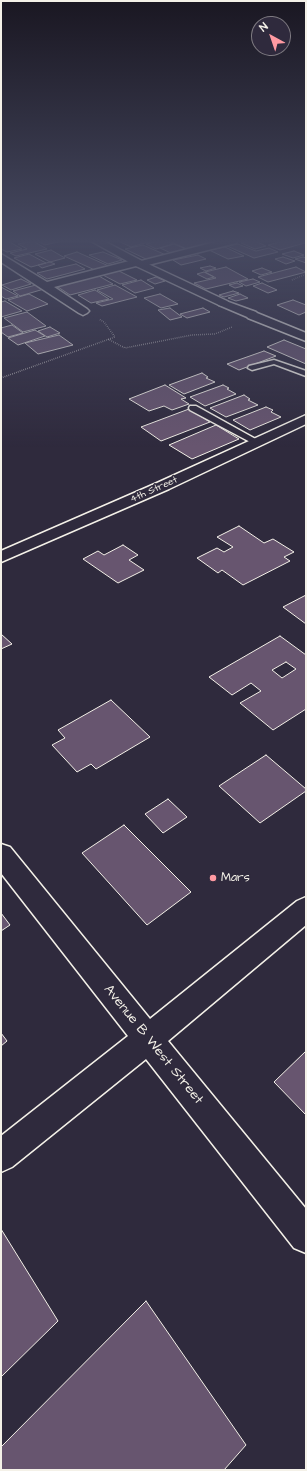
<!DOCTYPE html>
<style>
body{margin:0}
#map{position:relative;width:307px;height:1471px;overflow:hidden;background:#2f2a3d;font-family:"Architects Daughter",sans-serif}
canvas{display:block}
.frame{position:absolute;inset:0;border:2px solid #f4f1e8;pointer-events:none}
.north{position:absolute;left:251px;top:16px;width:40px;height:40px;box-sizing:border-box;background:#2f2a3d;border:1px solid #7e7a81;border-radius:50%;rotate:320deg;font-size:11px;font-weight:700;line-height:16px;text-align:center;color:#f4f1e8}
.north::after{content:'';display:block;margin:auto;width:14px;height:18px;background:#ff9aa2;clip-path:polygon(50% 0,100% 100%,50% 72%,0 100%)}
</style>
<div id="map">
<canvas width="307" height="1471"></canvas>
<div class="frame"></div>
<div class="north">N</div>
</div>
<script>
const ctx = document.querySelector('canvas').getContext('2d');
ctx.lineJoin = 'round';
function fillPath(path, color) { ctx.fillStyle = color; ctx.fill(path, 'evenodd'); }
const toPath = rows => new Path2D(rows.map(r => 'M' + r).join(''));
function strokePath(path, color, width, dash) { ctx.strokeStyle = color; ctx.lineWidth = width; ctx.lineCap = dash ? 'butt' : 'round'; ctx.setLineDash(dash || []); ctx.stroke(path); }
function write(font, color, halo, rows, align = 'center') {
  ctx.font = font + ' "Architects Daughter",sans-serif'; ctx.lineWidth = 3; ctx.setLineDash([]); ctx.textBaseline = 'middle'; ctx.strokeStyle = halo; ctx.fillStyle = color; for (const [text, x, y, turn = 0] of rows) {
    ctx.save(); ctx.translate(x, y); ctx.rotate((+turn || 0) * Math.PI / 180); ctx.textAlign = isNaN(turn) ? turn : align; if (halo) ctx.strokeText(text, 0, 0); ctx.fillText(text, 0, 0); ctx.restore();
  }
}
const building = toPath([
 [1,241,8,241,22,249,7,252,1,249,1,241],
 [33,241,47,249,16,256,10,253,27,249,18,244,33,241],
 [37,241,62,241,45,245,37,241],
 [118,241,152,241,131,247,118,241],
 [158,241,166,241,173,244,156,249,146,244,158,241],
 [169,241,218,241,189,250,169,241],
 [246,241,255,241,266,246,255,249,241,243,246,241],
 [283,241,300,241,305,243,280,250,268,245,283,241],
 [174,244,186,249,173,254,160,248,174,244],
 [238,244,256,251,269,248,278,252,254,258,227,246,238,244],
 [143,245,166,255,148,260,125,249,143,245],
 [225,247,244,256,228,259,209,250,225,247],
 [51,250,65,258,50,262,35,254,51,250],
 [294,251,304,255,293,258,282,254,294,251],
 [77,252,111,267,97,271,64,256,77,252],
 [103,252,122,260,108,264,89,255,103,252],
 [29,254,46,263,31,267,14,258,29,254],
 [198,255,206,259,181,265,173,260,198,255],
 [283,257,295,261,286,264,275,259,283,257],
 [303,257,306,258,306,263,295,259,303,257],
 [50,262,55,264,42,268,38,265,50,262],
 [76,264,85,269,47,279,37,273,76,264],
 [210,266,216,268,206,271,200,268,210,266],
 [226,267,248,279,206,289,194,283,216,278,205,272,226,267],
 [296,267,306,272,268,282,258,277,296,267],
 [262,268,272,272,261,275,252,271,262,268],
 [117,270,137,280,120,284,101,274,117,270],
 [204,272,214,277,207,279,197,274,204,272],
 [97,275,113,284,70,295,55,285,97,275],
 [156,277,165,281,155,284,147,280,156,277],
 [21,279,31,284,11,290,2,285,21,279],
 [253,279,260,282,246,286,239,282,253,279],
 [141,280,154,288,135,293,122,285,141,280],
 [237,283,243,286,235,288,229,285,237,283],
 [262,283,277,290,268,293,253,286,262,283],
 [36,285,44,289,20,296,13,291,36,285],
 [115,285,137,297,102,306,96,303,113,299,97,290,115,285],
 [1,287,18,296,6,299,1,296,1,287],
 [95,290,109,299,91,303,78,295,95,290],
 [233,291,239,293,224,297,219,295,233,291],
 [29,294,48,304,27,311,8,300,29,294],
 [160,294,178,304,161,308,144,298,160,294],
 [240,294,248,298,236,301,228,298,240,294],
 [293,300,306,305,306,312,299,315,277,305,293,300],
 [5,301,22,311,1,317,1,302,5,301],
 [170,308,182,317,170,320,158,310,170,308],
 [203,308,210,312,187,318,180,314,203,308],
 [27,312,46,326,23,332,4,318,27,312],
 [12,325,23,333,8,337,1,332,1,328,12,325],
 [50,327,60,333,47,337,38,331,50,327],
 [35,330,45,336,18,345,8,338,35,330],
 [59,335,73,345,38,354,25,343,59,335],
 [284,340,306,349,306,364,267,347,284,340],
 [264,351,276,356,239,370,227,364,264,351],
 [202,373,208,377,206,378,215,382,184,394,169,385,202,373],
 [165,385,186,398,181,399,189,404,172,410,164,406,149,411,129,399,165,385],
 [223,385,229,388,227,389,236,394,205,406,190,397,223,385],
 [244,395,250,399,248,400,258,405,226,417,210,408,244,395],
 [266,407,273,410,271,412,281,417,250,430,233,420,266,407],
 [189,409,210,422,161,441,141,427,189,409],
 [216,425,239,439,192,459,169,445,216,425],
 [239,526,264,543,273,539,294,552,284,557,290,561,243,585,222,570,218,573,197,558,217,548,224,552,233,547,217,537,239,526],
 [123,545,138,555,129,560,144,570,118,583,83,559,98,551,104,555,123,545],
 [306,595,306,624,283,607,306,595],
 [1,634,12,644,1,649,1,634],
 [280,636,306,655,306,709,273,730,240,703,261,691,251,683,232,695,209,677,280,636],
 [286,662,296,669,282,678,272,670,286,662],
 [111,700,150,737,96,769,91,764,77,772,52,745,65,738,58,730,111,700],
 [266,755,306,789,306,791,260,823,219,786,266,755],
 [168,799,187,817,163,833,145,814,168,799],
 [124,825,191,892,147,925,82,853,124,825],
 [1,913,10,925,1,931,1,913],
 [1,1033,7,1041,1,1046,1,1033],
 [306,1051,306,1115,274,1082,306,1051],
 [1,1229,58,1321,1,1377,1,1229],
 [146,1301,246,1445,224,1470,1,1470,1,1447,146,1301]
]);
fillPath(building, '#67556f');
strokePath(building, '#f4f1e8', 1);
const service = toPath([
 [274,360,306,371,306,376,274,364,252,370,248,368,249,366,274,360],
 [190,406,196,406,261,442,260,444,254,444,190,410,189,408,190,406]
]);
const minor = toPath([
 [219,241,237,241,236,243,140,267,136,266,54,287,87,309,89,311,87,313,83,315,79,313,1,262,1,254,47,282,137,259,141,261,219,241],
 [223,300,256,312,258,315,256,318,252,319,219,305,217,303,219,301,223,300],
 [306,415,306,424,169,489,1,562,1,551,157,483,306,415],
 [1,844,10,847,150,1019,297,901,306,897,306,925,168,1041,306,1209,306,1253,294,1248,146,1059,12,1167,1,1172,1,1136,128,1036,1,873,1,844]
]);
const tertiary = toPath([
 [91,241,104,241,144,262,227,301,229,303,227,305,223,306,219,305,136,266,91,241],
 [252,311,306,333,306,341,248,318,246,315,248,312,252,311]
]);
strokePath(service, '#f4f1e8', 3);
strokePath(minor, '#f4f1e8', 3);
strokePath(tertiary, '#f4f1e8', 3);
strokePath(toPath([
 [292,280,306,274],
 [108,339,125,348,192,335,215,334,232,327],
 [1,378,115,337,104,322,99,319]
]), '#f4f1e8', 1.5, [0.5, 1.5]);
fillPath(service, '#2f2a3d');
fillPath(minor, '#2f2a3d');
fillPath(tertiary, '#2f2a3d');
const sky = ctx.createLinearGradient(0, 0, 0, 447);
sky.addColorStop(0, '#1a1722');
sky.addColorStop(0.54, '#474a62');
sky.addColorStop(1, '#474a6200');
ctx.fillStyle = sky;
ctx.fillRect(0, 0, 307, 447);
for (const [x, y, r, color] of [
 [213,878,4,"#ff9aa2"]
]) { const dot = new Path2D(); dot.arc(x, y, r, 0, 2 * Math.PI); ctx.fillStyle = color; ctx.fill(dot); strokePath(dot, '#2f2a3d', 1.5); }
write('10px', '#f4f1e8', '#2f2a3d', [
 ["4th Street",154,490,-24]
]);
write('12px', '#f4f1e8', '#2f2a3d', [
 ["Mars",221,878]
], 'left');
write('14px', '#f4f1e8', '#2f2a3d', [
 ["Avenue B West Street",153,1045,51]
]);
</script>
